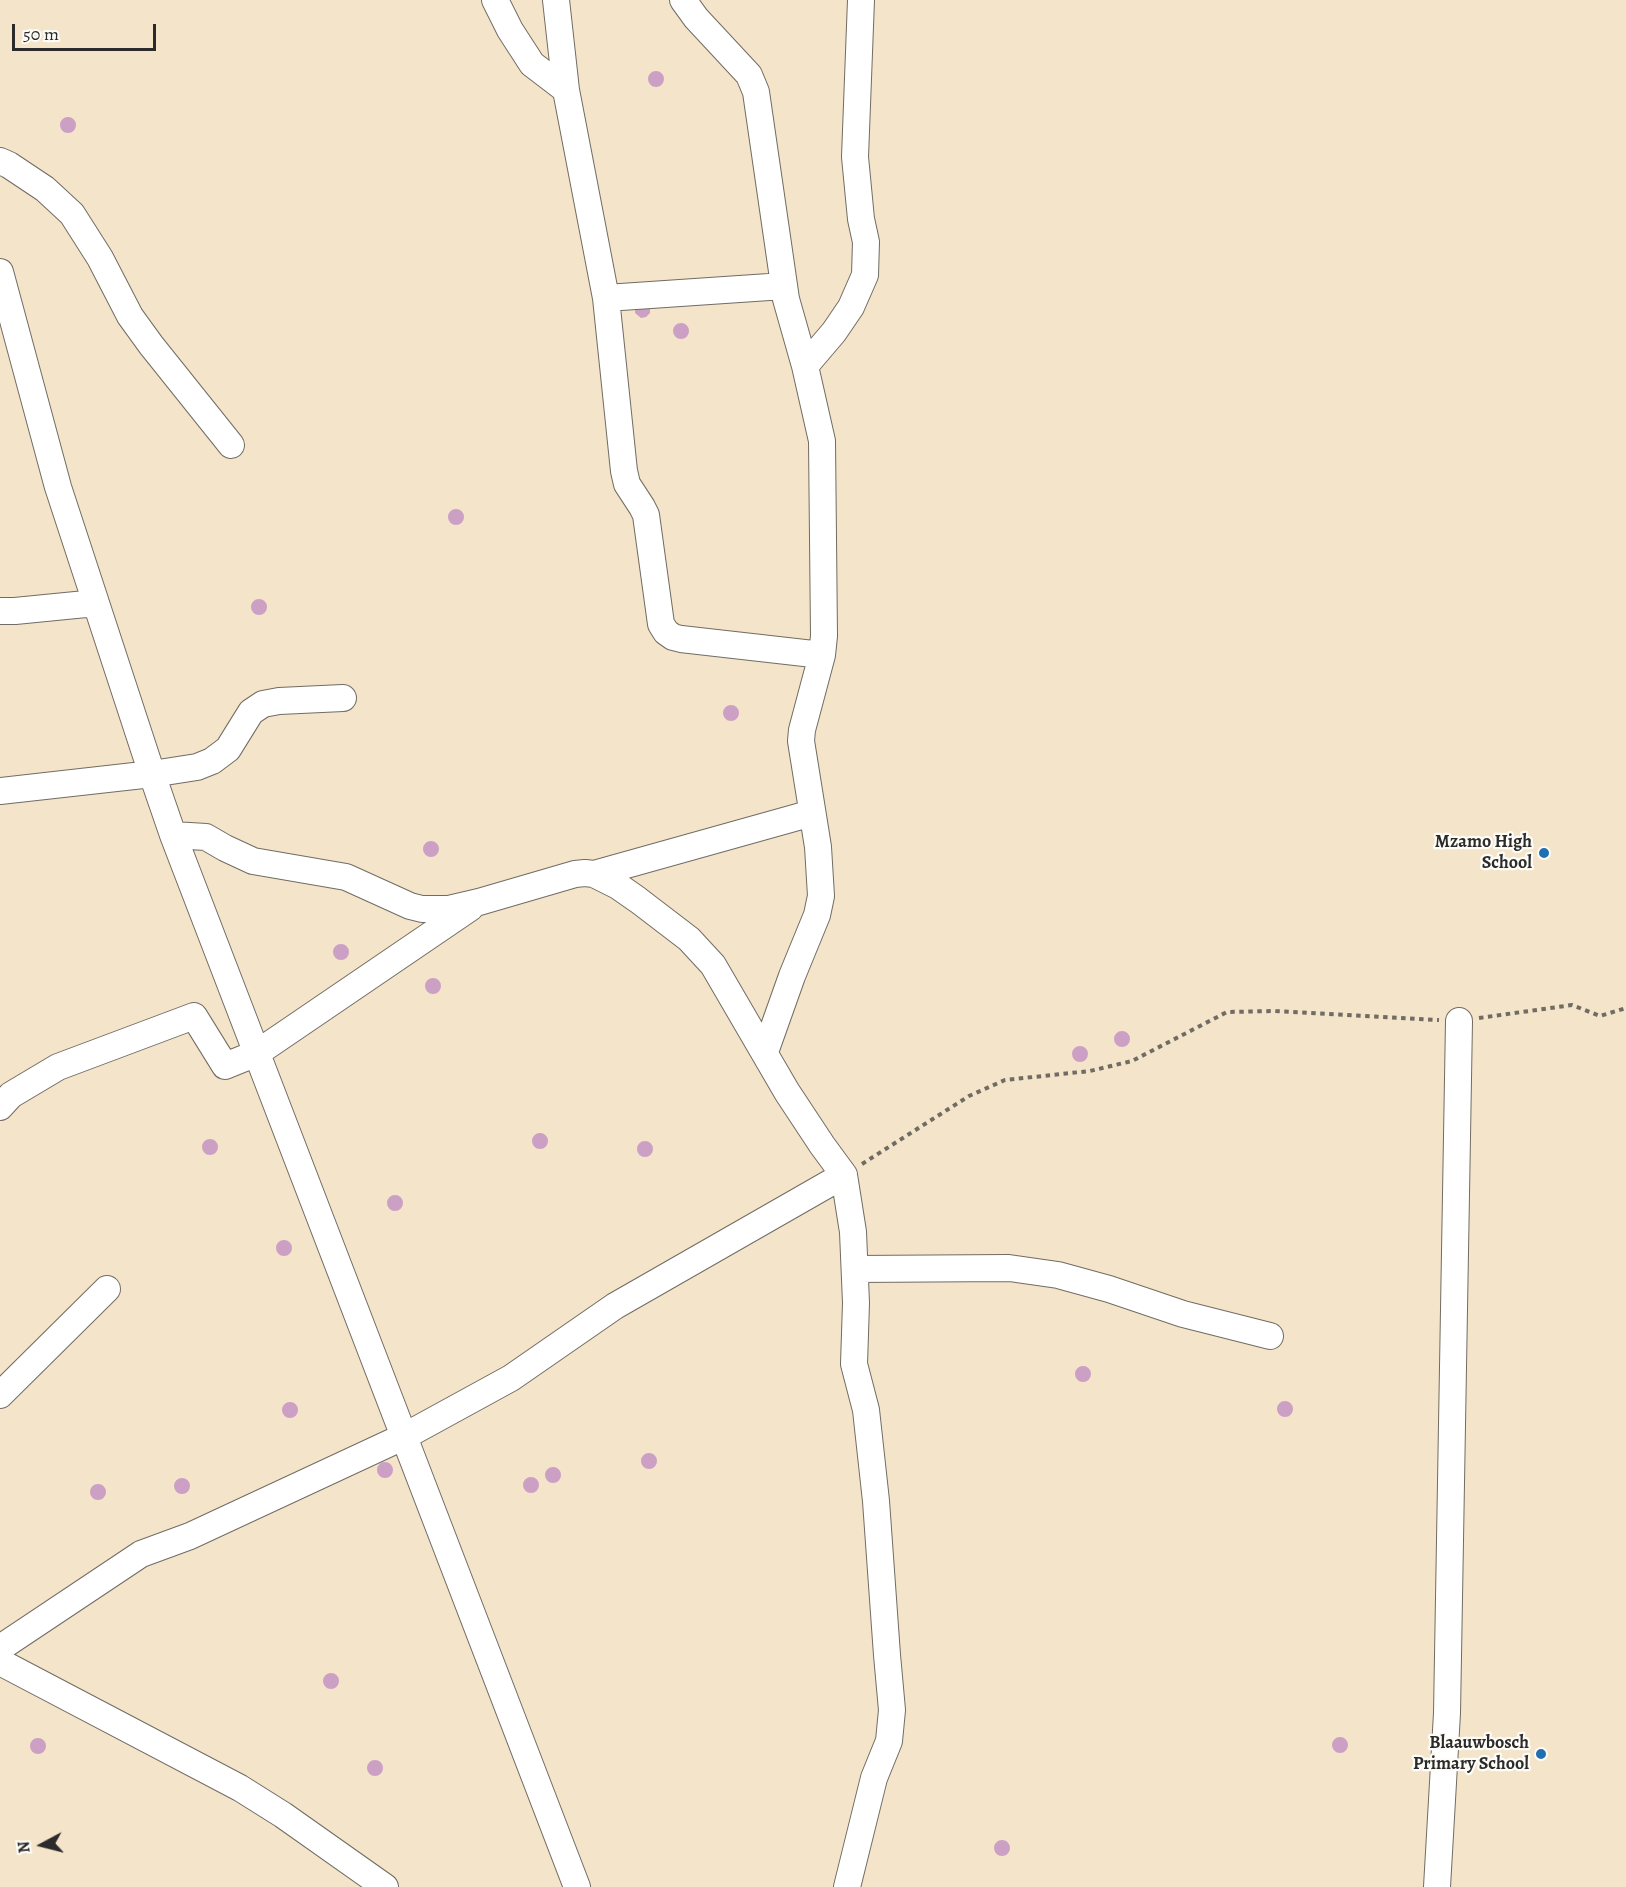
<!DOCTYPE html>
<style>
body{margin:0}
#map{position:relative;width:1626px;height:1887px;overflow:hidden;background:#f3e4ca;font-family:Alegreya,serif}
canvas{display:block}
.north{position:absolute;left:12px;top:1815px;width:60px;height:60px;-webkit-text-stroke:4px #fdfcf7;paint-order:stroke;rotate:263deg;font-size:16px;font-weight:700;line-height:24px;text-align:center;color:#2b2b2b}
.north::after{content:'';display:block;margin:auto;width:21px;height:27px;background:#2b2b2b;clip-path:polygon(50% 0,100% 100%,50% 72%,0 100%)}
.scale{position:absolute;left:12px;top:24px;width:144px;height:27px;box-sizing:border-box;border:3px solid #2b2b2b;border-top:0;padding-left:8px;font-size:18px;line-height:21px;white-space:nowrap;color:#2b2b2b;-webkit-text-stroke:4px #fdfcf7;paint-order:stroke}
</style>
<div id="map">
<canvas width="1626" height="1887"></canvas>
<div class="north">N</div>
<div class="scale">50 m</div>
</div>
<script>
const ctx = document.querySelector('canvas').getContext('2d');
ctx.lineJoin = 'round';
function fillPath(path, color) { ctx.fillStyle = color; ctx.fill(path, 'evenodd'); }
const toPath = rows => new Path2D(rows.map(r => 'M' + r).join(''));
function strokePath(path, color, width, dash) { ctx.strokeStyle = color; ctx.lineWidth = width; ctx.lineCap = dash ? 'butt' : 'round'; ctx.setLineDash(dash || []); ctx.stroke(path); }
function write(font, color, halo, rows, align = 'center') {
  ctx.font = font + ' Alegreya,serif'; ctx.lineWidth = 4.5; ctx.setLineDash([]); ctx.textBaseline = 'middle'; ctx.strokeStyle = halo; ctx.fillStyle = color; for (const [text, x, y, turn = 0] of rows) {
    ctx.save(); ctx.translate(x, y); ctx.rotate((+turn || 0) * Math.PI / 180); ctx.textAlign = isNaN(turn) ? turn : align; if (halo) ctx.strokeText(text, 0, 0); ctx.fillText(text, 0, 0); ctx.restore();
  }
}
fillPath(toPath([
 '648 79a8 8 0 1 1 16 0a8 8 0 1 1-16 0Z',
 '60 125a8 8 0 1 1 16 0a8 8 0 1 1-16 0Z',
 [650,305,650,313,646,317,641,318,635,313,635,307],
 '673 331a8 8 0 1 1 16 0a8 8 0 1 1-16 0Z',
 '448 517a8 8 0 1 1 16 0a8 8 0 1 1-16 0Z',
 '251 607a8 8 0 1 1 16 0a8 8 0 1 1-16 0Z',
 '723 713a8 8 0 1 1 16 0a8 8 0 1 1-16 0Z',
 '423 849a8 8 0 1 1 16 0a8 8 0 1 1-16 0Z',
 '333 952a8 8 0 1 1 16 0a8 8 0 1 1-16 0Z',
 '425 986a8 8 0 1 1 16 0a8 8 0 1 1-16 0Z',
 '1114 1039a8 8 0 1 1 16 0a8 8 0 1 1-16 0Z',
 '1072 1054a8 8 0 1 1 16 0a8 8 0 1 1-16 0Z',
 '532 1141a8 8 0 1 1 16 0a8 8 0 1 1-16 0Z',
 '202 1147a8 8 0 1 1 16 0a8 8 0 1 1-16 0Z',
 '637 1149a8 8 0 1 1 16 0a8 8 0 1 1-16 0Z',
 '387 1203a8 8 0 1 1 16 0a8 8 0 1 1-16 0Z',
 '276 1248a8 8 0 1 1 16 0a8 8 0 1 1-16 0Z',
 '1075 1374a8 8 0 1 1 16 0a8 8 0 1 1-16 0Z',
 '1277 1409a8 8 0 1 1 16 0a8 8 0 1 1-16 0Z',
 '282 1410a8 8 0 1 1 16 0a8 8 0 1 1-16 0Z',
 '641 1461a8 8 0 1 1 16 0a8 8 0 1 1-16 0Z',
 '377 1470a8 8 0 1 1 16 0a8 8 0 1 1-16 0Z',
 '545 1475a8 8 0 1 1 16 0a8 8 0 1 1-16 0Z',
 '523 1485a8 8 0 1 1 16 0a8 8 0 1 1-16 0Z',
 '174 1486a8 8 0 1 1 16 0a8 8 0 1 1-16 0Z',
 '90 1492a8 8 0 1 1 16 0a8 8 0 1 1-16 0Z',
 '323 1681a8 8 0 1 1 16 0a8 8 0 1 1-16 0Z',
 '1332 1745a8 8 0 1 1 16 0a8 8 0 1 1-16 0Z',
 '30 1746a8 8 0 1 1 16 0a8 8 0 1 1-16 0Z',
 '367 1768a8 8 0 1 1 16 0a8 8 0 1 1-16 0Z',
 '994 1848a8 8 0 1 1 16 0a8 8 0 1 1-16 0Z'
]), '#cc9fc5');
const minor = toPath([
 [495,0,510,30,532,64,566,90],
 [556,0,566,90,606,298,624,471,627,484,642,507,646,515,661,624,666,632,673,637,681,639,822,655],
 [683,0,696,18,749,75,756,92,786,299,805,366,822,441,824,636,822,655,802,730,801,741,818,847,821,896,817,915,792,976,765,1052],
 [0,161,9,165,45,189,72,214,100,258,130,316,151,345,231,445],
 [0,272,58,487,152,774,197,767,212,761,228,749,251,712,263,704,279,701,343,698],
 [606,298,784,286],
 [805,366,834,332,851,307,865,275,866,242,861,219,855,157,861,0],
 [0,611,15,611,96,603],
 [0,791,152,774,173,835,577,1887],
 [173,835,206,837,225,848,253,861,346,877,410,906,422,909,449,909,479,902,575,874,585,873,594,874,618,886,638,900,689,939,713,965,787,1092,822,1145,844,1175,853,1232,856,1303,854,1364,866,1410,876,1501,887,1655,892,1710,889,1741,874,1778,847,1887],
 [594,874,812,813],
 [0,1107,11,1095,58,1067,194,1016,225,1066,257,1053,470,908],
 [855,1269,1009,1268,1058,1275,1109,1289,1183,1314,1270,1336],
 [0,1395,107,1289],
 [0,1648,141,1554,190,1536,405,1436,511,1378,615,1306,844,1175],
 [0,1662,240,1788,283,1815,385,1887],
 [1437,1887,1447,1713,1459,1021]
]);
strokePath(minor, '#716c63', 28);
strokePath(toPath([
 [1479,1018,1572,1005,1600,1016,1626,1008],
 [862,1164,969,1096,1005,1080,1090,1071,1132,1061,1227,1012,1273,1011,1439,1020]
]), '#716c63', 4, [4.5, 4.5]);
strokePath(minor, '#fff', 26);
for (const [x, y, r, color] of [
 [1544,853,6,"#1f6fb2"],
 [1541,1754,6,"#1f6fb2"]
]) { const dot = new Path2D(); dot.arc(x, y, r, 0, 2 * Math.PI); ctx.fillStyle = color; ctx.fill(dot); strokePath(dot, '#fdfcf7', 2); }
write('bold 18px', '#2b2b2b', '#fdfcf7', [
 ["Mzamo High",1532,843],
 ["School",1532,864],
 ["Blaauwbosch",1529,1744],
 ["Primary School",1529,1765]
], 'right');
</script>
